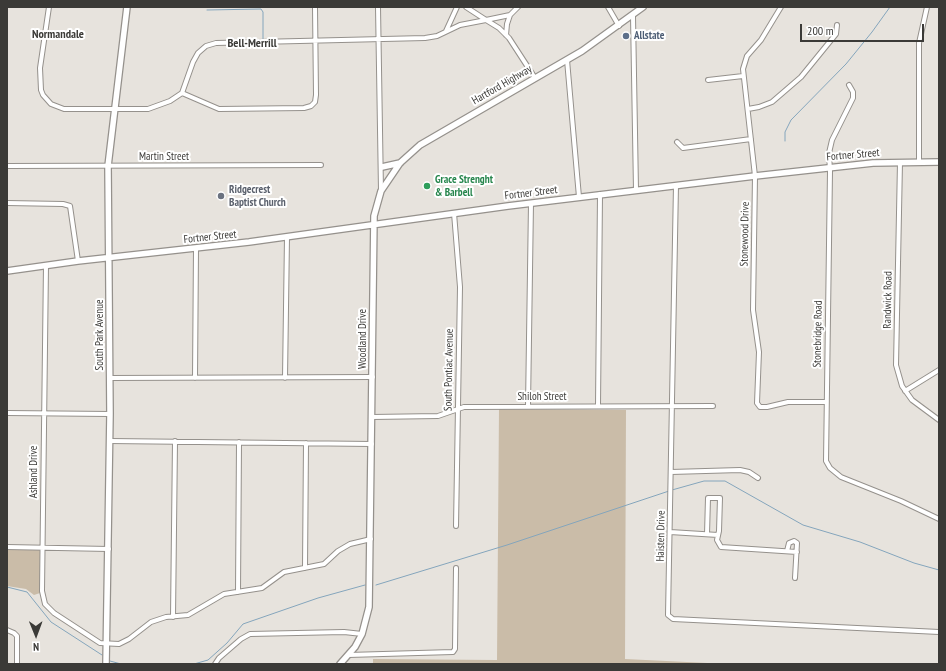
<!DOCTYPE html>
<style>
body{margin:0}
#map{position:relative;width:946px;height:671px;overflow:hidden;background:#e7e3dd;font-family:"PT Sans Narrow",sans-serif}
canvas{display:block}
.frame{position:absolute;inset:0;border:8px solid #3b3a37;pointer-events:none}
.north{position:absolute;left:16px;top:615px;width:40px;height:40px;-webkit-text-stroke:3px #fff;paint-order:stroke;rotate:179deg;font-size:11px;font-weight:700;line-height:16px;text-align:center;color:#3b3a37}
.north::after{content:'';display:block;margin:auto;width:14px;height:18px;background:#3b3a37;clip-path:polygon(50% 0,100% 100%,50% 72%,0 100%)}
.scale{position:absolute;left:800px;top:24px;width:124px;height:18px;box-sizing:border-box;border:2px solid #3b3a37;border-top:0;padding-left:5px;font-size:12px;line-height:14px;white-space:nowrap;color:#3b3a37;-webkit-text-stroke:3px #fff;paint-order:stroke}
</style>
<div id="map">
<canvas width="946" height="671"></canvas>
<div class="frame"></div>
<div class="north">N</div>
<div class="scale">200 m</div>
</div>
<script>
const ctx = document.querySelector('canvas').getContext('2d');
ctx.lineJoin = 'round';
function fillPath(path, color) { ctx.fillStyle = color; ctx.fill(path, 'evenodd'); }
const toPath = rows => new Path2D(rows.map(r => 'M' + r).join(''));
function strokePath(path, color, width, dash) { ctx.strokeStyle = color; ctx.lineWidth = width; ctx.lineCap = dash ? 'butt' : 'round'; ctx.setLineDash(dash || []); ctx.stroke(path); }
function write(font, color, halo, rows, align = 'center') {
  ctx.font = font + ' "PT Sans Narrow",sans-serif'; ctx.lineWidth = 4; ctx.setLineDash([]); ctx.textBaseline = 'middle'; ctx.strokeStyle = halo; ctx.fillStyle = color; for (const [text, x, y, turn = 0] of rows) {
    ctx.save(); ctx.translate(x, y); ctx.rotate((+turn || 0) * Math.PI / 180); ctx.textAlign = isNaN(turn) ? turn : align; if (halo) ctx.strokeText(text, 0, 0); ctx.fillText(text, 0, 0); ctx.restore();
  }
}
fillPath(toPath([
 [499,409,626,410,625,659,728,664,373,664,373,659,497,660],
 [7,550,40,550,40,593,34,595,26,589,7,586]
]), '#cabca8');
strokePath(toPath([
 [207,10,261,9,263,12,263,39],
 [785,141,785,132,791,120,846,64,872,32,890,7],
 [672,490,704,481,725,481,803,525,860,542,914,563,939,570],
 [376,585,507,545,669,491],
 [7,587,27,592,51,622,102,655],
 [110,661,121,664],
 [194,664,208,660,227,643,243,624,318,598,365,585]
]), '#84a5bc', 1);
const street = toPath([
 [49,7,40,68,41,90,43,95,51,104,64,109,148,109,170,101,182,93,193,62,198,53,206,46,216,43,425,38,437,36,460,25,486,20,499,28,509,38,535,78],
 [378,7,381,191],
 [466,7,486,20,510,15,518,7],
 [608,7,619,26],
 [781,7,761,40,747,56,743,69,755,176,753,310,759,352,757,403,760,407,767,407,788,402,826,402],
 [633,16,636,190],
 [446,31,457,7],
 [506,35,507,24,510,15],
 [567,60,579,197],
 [708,80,743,76],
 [849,85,853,92,853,98,832,140,829,153,830,171,826,461,830,468,841,477,901,501,939,519],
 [182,93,219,109,304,108,311,106,315,102,316,95,315,7],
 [748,109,759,107,772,102,801,77,836,34,837,25],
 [677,142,683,148,751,139],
 [900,162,896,365,902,386,912,400,939,420],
 [919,162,919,43,927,7],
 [7,166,321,165],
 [676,185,668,615,673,619,939,632],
 [7,203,63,204,70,206,78,261],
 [454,213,460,287,456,526],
 [46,265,42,591,45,604,54,613,100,643,119,644,129,639,151,622,166,617,188,615,224,594,262,588,284,572,324,564,338,551,350,544,371,539],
 [110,378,373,377],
 [195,378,196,248],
 [285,378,287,237],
 [905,391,939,370],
 [528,406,531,203],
 [598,406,600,194],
 [7,413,110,414],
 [372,417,438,416,464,407,713,406],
 [110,441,372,444],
 [671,472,740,470,749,472,758,478],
 [670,532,718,535],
 [707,534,708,498,720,498,719,531,717,540,721,547,797,552],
 [7,547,109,549],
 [787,551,789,543,794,541,797,543,795,578],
 [305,568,306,443],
 [238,592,239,442],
 [173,617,175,441],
 [7,630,14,633,17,636,17,664],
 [348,655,453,652,455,649,456,568],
 [215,664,219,658,241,639,250,634,344,632,362,634]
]);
const secondary = toPath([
 [382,167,400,163],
 [7,271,78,261,249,242,508,206,755,176,873,163,939,162],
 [106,664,110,414,108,166,127,7],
 [340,664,355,647,362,634,369,607,374,216,381,191,400,163,420,145,582,51,643,7]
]);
strokePath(street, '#95918c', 6);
strokePath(secondary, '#95918c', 8);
strokePath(street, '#fff', 4);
strokePath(secondary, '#fff', 5.5);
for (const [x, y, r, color] of [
 [626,36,4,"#5c6f8a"],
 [427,186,4,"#2e9e5b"],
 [221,196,4,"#6b7280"]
]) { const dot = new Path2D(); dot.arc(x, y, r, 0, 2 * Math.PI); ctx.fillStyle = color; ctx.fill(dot); strokePath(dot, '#fff', 1.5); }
write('bold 11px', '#4e5e75', '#fff', [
 ["Allstate",634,36]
], 'left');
write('11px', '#3b3a37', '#fff', [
 ["Hartford Highway",502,85,-30],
 ["Fortner Street",853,155,-5],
 ["Martin Street",164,157],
 ["Fortner Street",531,193,-7],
 ["Stonewood Drive",745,234,-89],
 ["Fortner Street",210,237,-6],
 ["Randwick Road",888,300,-89],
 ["Stonebridge Road",818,334,-89],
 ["South Park Avenue",100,335,-90],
 ["Woodland Drive",363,339,-90],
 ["South Pontiac Avenue",449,370,-89],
 ["Shiloh Street",542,397],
 ["Ashland Drive",34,472,-90],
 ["Haisten Drive",661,536,-89]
]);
write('bold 11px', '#27864d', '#fff', [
 ["Grace Strenght",435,180],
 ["& Barbell",435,193]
], 'left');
write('bold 11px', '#5b616d', '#fff', [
 ["Ridgecrest",229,190],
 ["Baptist Church",229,203]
], 'left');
write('bold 12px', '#3b3a37', '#fff', [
 ["Normandale",58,35],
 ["Bell-Merrill",252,44]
]);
</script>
